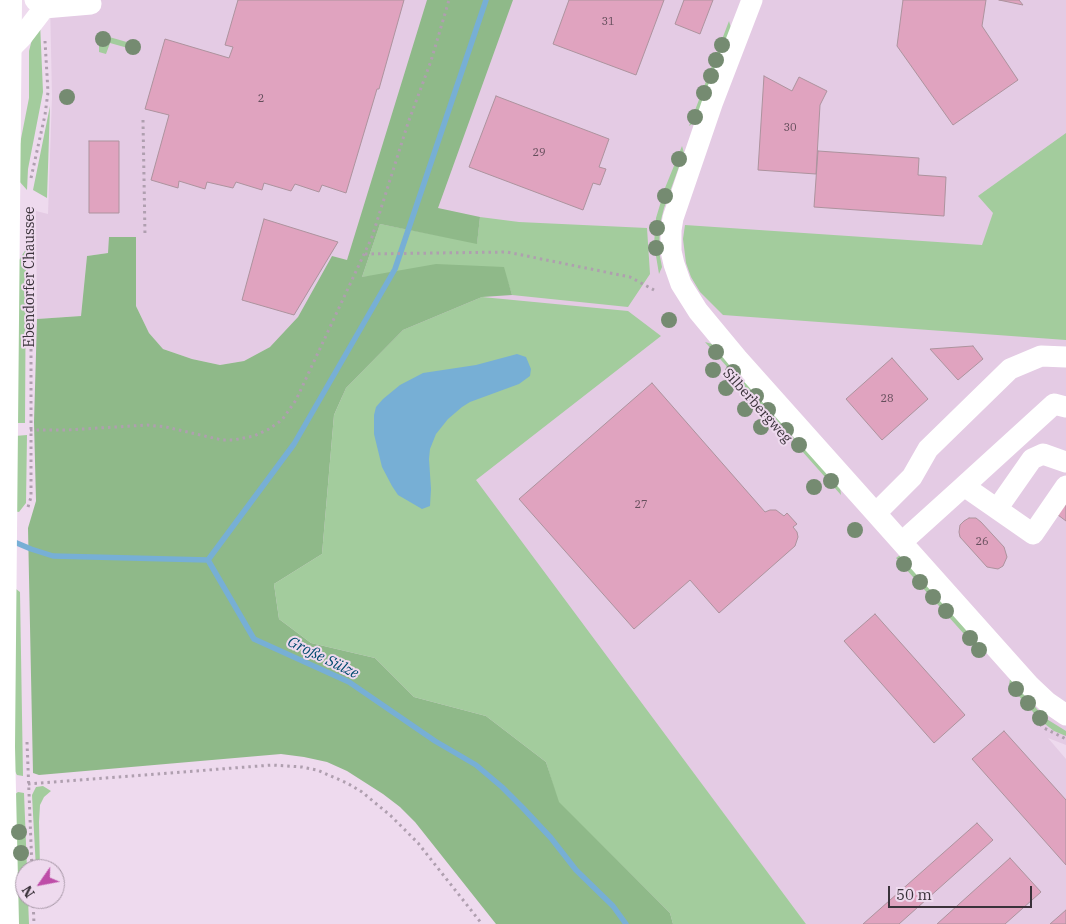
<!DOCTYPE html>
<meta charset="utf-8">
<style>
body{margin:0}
#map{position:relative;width:1066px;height:924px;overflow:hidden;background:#eedaee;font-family:"IBM Plex Serif",serif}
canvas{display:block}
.north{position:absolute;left:15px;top:859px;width:50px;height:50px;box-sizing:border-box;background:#eedaee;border:1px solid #a697a6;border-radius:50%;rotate:237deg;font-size:14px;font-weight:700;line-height:20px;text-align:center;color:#3a323a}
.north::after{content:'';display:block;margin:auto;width:18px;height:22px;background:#be4da8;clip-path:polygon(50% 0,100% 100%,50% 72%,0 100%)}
.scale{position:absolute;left:888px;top:886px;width:144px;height:22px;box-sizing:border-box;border:2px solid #3a323a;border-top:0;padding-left:6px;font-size:15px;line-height:18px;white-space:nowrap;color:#3a323a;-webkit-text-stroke:4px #eedaee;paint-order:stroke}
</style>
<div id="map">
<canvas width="1066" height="924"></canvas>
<div class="north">N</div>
<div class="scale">50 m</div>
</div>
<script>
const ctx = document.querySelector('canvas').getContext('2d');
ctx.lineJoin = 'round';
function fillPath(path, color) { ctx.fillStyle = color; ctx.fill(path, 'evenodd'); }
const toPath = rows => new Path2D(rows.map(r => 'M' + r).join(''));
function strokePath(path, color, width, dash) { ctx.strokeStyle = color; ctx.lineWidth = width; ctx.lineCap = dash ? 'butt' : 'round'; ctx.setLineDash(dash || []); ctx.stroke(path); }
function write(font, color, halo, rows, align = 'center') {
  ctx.font = font + ' "IBM Plex Serif",serif'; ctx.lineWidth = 4; ctx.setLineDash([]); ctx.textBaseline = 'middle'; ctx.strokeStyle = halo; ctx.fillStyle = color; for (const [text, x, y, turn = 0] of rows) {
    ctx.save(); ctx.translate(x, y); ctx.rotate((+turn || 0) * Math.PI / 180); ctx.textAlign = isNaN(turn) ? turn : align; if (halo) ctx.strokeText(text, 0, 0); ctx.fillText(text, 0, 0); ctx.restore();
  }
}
fillPath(toPath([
 [50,0,1066,0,1066,745,1048,738,1066,759,1066,924,806,924,487,498,270,347,244,361,220,365,192,359,163,349,149,333,136,306,136,237,108,253,87,256,81,316,37,319,36,211,48,214,52,97]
]), '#e4cbe4');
fillPath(toPath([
 [729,21,731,28,696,121,689,126],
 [40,22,43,92,28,169,27,190,19,181,19,149,29,98,29,51,35,28],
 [99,34,137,45,135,50,110,43,106,54,99,52],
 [50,106,47,198,33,190],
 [1066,133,1066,340,723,315,700,292,691,277,686,263,683,239,685,225,982,245,993,213,978,196],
 [682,146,684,153,664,208,660,224,659,251,662,267,659,274,654,244,656,218,665,188],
 [480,217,519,222,647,228,650,274,628,307,512,295,503,267,362,277,380,224,477,243],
 [26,249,25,423,16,423,17,263],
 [482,297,628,311,661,336,476,480,806,924,673,924,670,913,558,802,546,762,486,716,414,697,375,658,311,643,279,619,274,584,322,554,334,415,346,388,403,330],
 [705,342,712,344,840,486,841,495],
 [27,435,26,503,19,512,13,511,15,436],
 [900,555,988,651,981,653,896,558],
 [12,586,20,592,23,776,17,775,11,764],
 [1010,679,1045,718,1066,731,1066,736,1054,731,1041,721,1009,685],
 [43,786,51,791,44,797,40,805,39,822,40,869,36,869,32,795,36,787],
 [18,792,24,793,27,869,25,869,25,899,28,899,29,924,18,924,14,795]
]), '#a3cc9d');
fillPath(toPath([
 [427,0,513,0,438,208,480,217,477,244,380,224,362,277,436,264,504,267,512,295,482,297,403,330,346,388,334,415,322,554,274,584,279,619,311,643,375,658,414,697,486,716,546,762,559,802,670,913,673,924,496,924,415,822,400,807,383,794,347,771,327,762,304,757,281,754,39,775,33,773,28,528,36,501,34,422,37,319,81,316,87,256,108,253,109,237,136,237,136,306,149,333,163,349,192,359,220,365,244,361,270,347,298,317,332,256,347,260]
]), '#8fb989');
fillPath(toPath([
 [517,354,526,357,531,369,530,376,519,384,470,402,462,407,448,419,436,434,430,449,429,459,431,489,430,506,422,509,398,495,392,486,382,467,374,434,374,415,376,407,383,399,400,385,423,373,476,365]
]), '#77afd5');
strokePath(toPath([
 [12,541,31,549,53,556,208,560,254,639,349,682,435,741,476,765,502,787,523,808,551,838,576,870,613,906,626,924],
 [208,560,294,444,395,269,486,0]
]), '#77afd5', 5.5);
const building = toPath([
 [238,0,404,0,379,89,377,89,346,193,322,185,319,192,295,184,291,191,264,183,262,190,236,182,233,188,207,182,205,189,179,181,178,188,151,180,169,115,145,109,165,39,229,58,233,47,225,45,238,0],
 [569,0,664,0,636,75,553,44,569,0],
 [684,0,713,0,700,34,675,24,684,0],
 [903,0,986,0,982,26,1018,80,953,125,897,46,903,0],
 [999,0,1019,0,1023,5,999,0],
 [764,76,792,91,799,77,827,91,820,105,816,174,758,170,764,76],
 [496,96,609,139,599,167,606,169,600,185,593,183,583,210,469,167,496,96],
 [89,141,119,141,119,213,89,213,89,141],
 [818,151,919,158,918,175,946,177,944,216,814,207,818,151],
 [264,219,338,242,294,315,242,300,264,219],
 [973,346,983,359,958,380,930,349,973,346],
 [892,358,928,399,882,440,846,399,892,358],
 [652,383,765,512,770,510,776,510,784,516,787,513,797,524,793,527,797,532,798,537,795,546,719,613,690,580,634,629,519,499,652,383],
 [1066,503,1066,521,1058,515,1066,503],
 [969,518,976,518,981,522,1004,547,1007,557,1003,566,998,569,987,567,960,537,959,532,960,525,964,521,969,518],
 [875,614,965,715,934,743,844,641,875,614],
 [1004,731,1066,800,1066,865,972,759,1004,731],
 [977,823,993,840,899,924,863,924,977,823],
 [1010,858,1041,892,1005,924,937,924,1010,858],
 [1066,910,1066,924,1050,924,1066,910]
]);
fillPath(building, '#e0a3bf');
strokePath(building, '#ad939e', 1);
strokePath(toPath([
 [143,120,145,236],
 [31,178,45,115,48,92,45,41],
 [365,254,507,252,630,277,654,290],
 [30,430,67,430,147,425,166,427,222,440,233,440,254,436,269,429,282,420,296,400,372,237,408,123,431,61,449,0],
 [28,507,31,497,31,309],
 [1035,720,1044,728,1066,739],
 [27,742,32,869],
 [28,784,272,765,302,767,317,770,347,783,362,792,391,816,418,843,482,924],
 [33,899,34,924]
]), '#af9faf', 3, [2.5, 4]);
strokePath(toPath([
 [35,0,44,8,91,4],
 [752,0,712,104,673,218,671,230,671,251,674,264,681,284,698,311,737,358,1030,686,1047,702,1066,715],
 [8,51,21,38,44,8],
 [964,486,1054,404,1066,407],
 [997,509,1032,459,1043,454,1066,462],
 [876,513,912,477,928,449,1010,369,1041,356,1066,357],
 [902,542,964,486,1033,534,1066,486]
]), '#fff', 21);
strokePath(toPath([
 [6,924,2,747,9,0]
]), '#fff', 26);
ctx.fillStyle = '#758b71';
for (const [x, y] of [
 [103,39],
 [722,45],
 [133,47],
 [716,60],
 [711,76],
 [704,93],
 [67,97],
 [695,117],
 [679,159],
 [665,196],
 [657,228],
 [656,248],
 [669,320],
 [716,352],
 [713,370],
 [733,372],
 [726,388],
 [756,396],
 [745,409],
 [768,410],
 [761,427],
 [786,430],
 [799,445],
 [831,481],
 [814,487],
 [855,530],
 [904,564],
 [920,582],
 [933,597],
 [946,611],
 [970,638],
 [979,650],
 [1016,689],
 [1028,703],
 [1040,718],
 [19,832],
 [21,853]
]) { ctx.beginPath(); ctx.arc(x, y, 8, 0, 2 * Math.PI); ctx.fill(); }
write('11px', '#644e5b', null, [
 ["31",608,22],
 ["2",261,99],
 ["30",790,128],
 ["29",539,153],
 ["28",887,399],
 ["27",641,505],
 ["26",982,542]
]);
write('14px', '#3a323a', '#eedaee', [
 ["Ebendorfer Chaussee",30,277,-90],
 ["Silberbergweg",757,406,48]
]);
write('italic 15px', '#014b6f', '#eedaee', [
 ["Große Sülze",323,658,26]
]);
</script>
